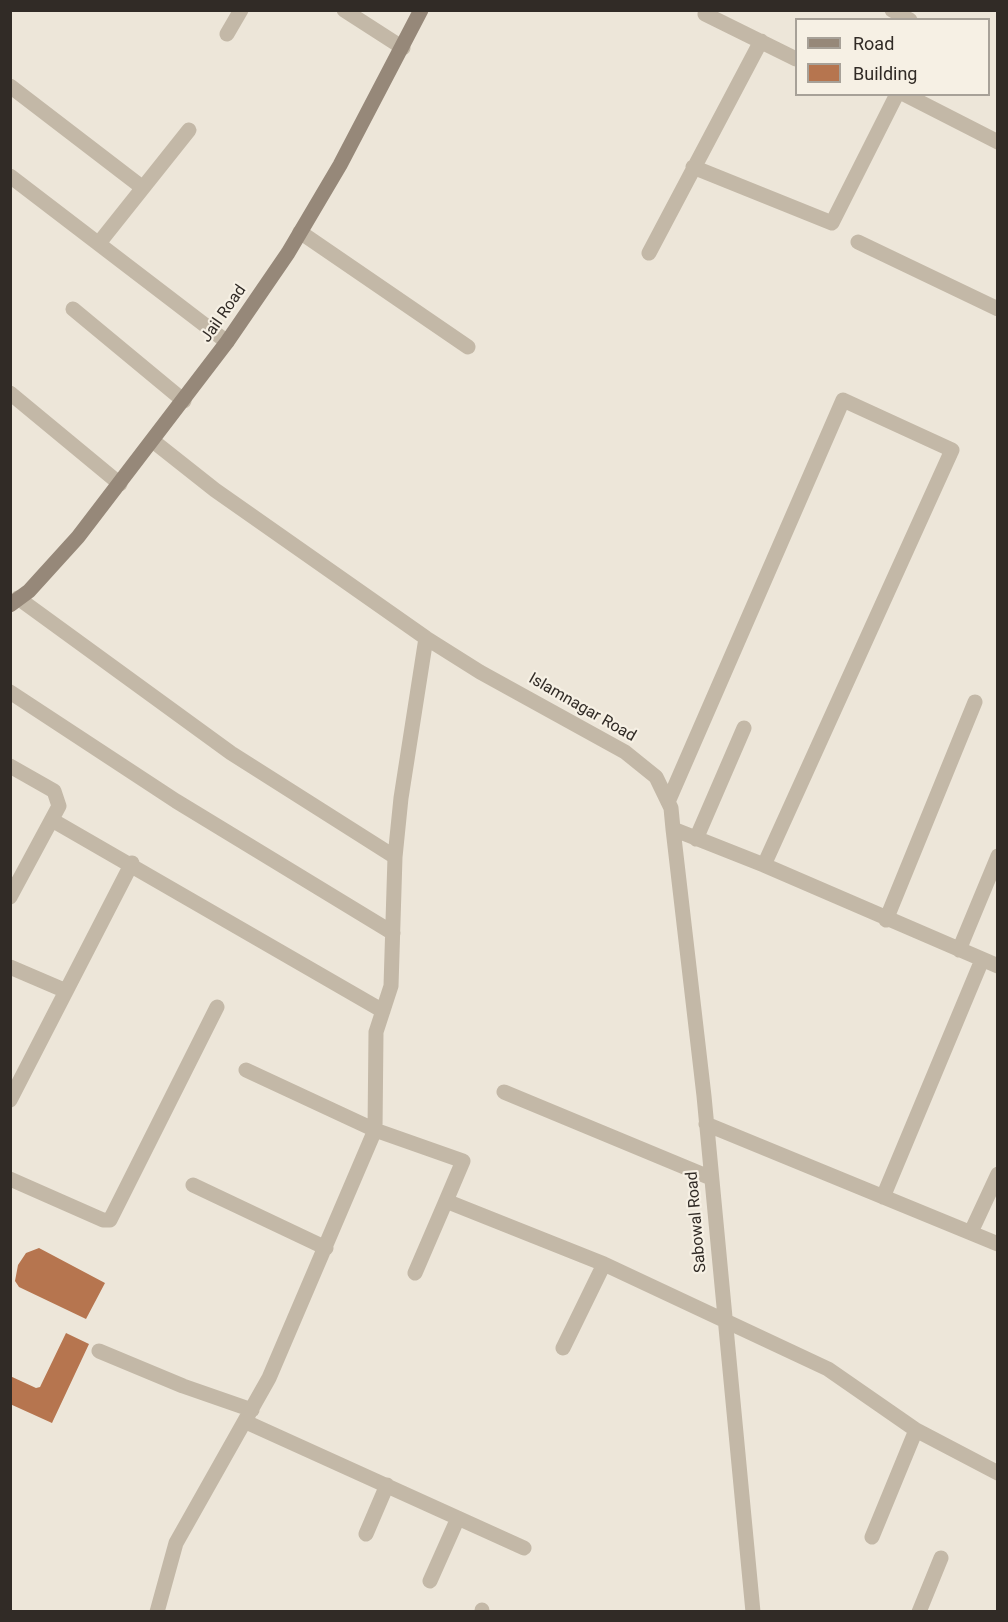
<!DOCTYPE html>
<style>
body{margin:0}
#map{position:relative;width:1008px;height:1622px;overflow:hidden;background:#ede6d9;font-family:Roboto,sans-serif}
canvas{display:block}
.frame{position:absolute;inset:0;border:12px solid #312b26;pointer-events:none}
.legend{position:absolute;left:795px;top:18px;width:195px;height:78px;box-sizing:border-box;background:#f6f0e4;border:2px solid #a7a198;margin:0;padding:8px 10px;list-style:none;font-size:18px;color:#312b26}
.legend li{display:flex;align-items:center;gap:12px;height:30px}
.legend b{width:30px;border:2px solid #a7a198}
</style>
<div id="map">
<canvas width="1008" height="1622"></canvas>
<div class="frame"></div>
<ul class="legend">
<li><b style="height:8px;background:#968879"></b>Road</li>
<li><b style="height:16px;background:#b6754f"></b>Building</li>
</ul>
</div>
<script>
const ctx = document.querySelector('canvas').getContext('2d');
ctx.lineJoin = 'round';
function fillPath(path, color) { ctx.fillStyle = color; ctx.fill(path, 'evenodd'); }
const toPath = rows => new Path2D(rows.map(r => 'M' + r).join(''));
function strokePath(path, color, width, dash) { ctx.strokeStyle = color; ctx.lineWidth = width; ctx.lineCap = dash ? 'butt' : 'round'; ctx.setLineDash(dash || []); ctx.stroke(path); }
function write(font, color, halo, rows, align = 'center') {
  ctx.font = font + ' Roboto,sans-serif'; ctx.lineWidth = 4.5; ctx.setLineDash([]); ctx.textBaseline = 'middle'; ctx.strokeStyle = halo; ctx.fillStyle = color; for (const [text, x, y, turn = 0] of rows) {
    ctx.save(); ctx.translate(x, y); ctx.rotate((+turn || 0) * Math.PI / 180); ctx.textAlign = isNaN(turn) ? turn : align; if (halo) ctx.strokeText(text, 0, 0); ctx.fillText(text, 0, 0); ctx.restore();
  }
}
fillPath(toPath([
 [39,1248,105,1283,86,1319,19,1287,15,1281,18,1265,26,1253],
 [66,1333,89,1344,52,1423,10,1404,10,1376,36,1388,40,1387]
]), '#b6754f');
strokePath(toPath([
 [344,10,403,48],
 [892,10,910,20],
 [705,14,796,59],
 [227,34,241,10],
 [10,86,143,188],
 [904,94,998,142],
 [693,167,832,223,897,94],
 [10,176,227,342],
 [300,232,468,347],
 [858,242,998,309],
 [99,243,189,130],
 [649,253,761,41],
 [73,309,184,401],
 [10,393,120,484],
 [153,441,215,490,426,638,480,672,625,752,656,777,671,808,673,829,704,1096,753,1612],
 [18,598,231,753,395,857],
 [10,692,176,801,393,933],
 [10,766,54,791,59,806,10,897],
 [668,802,843,400,952,450,764,865],
 [52,820,383,1011],
 [673,829,764,865,998,966],
 [696,839,744,728],
 [886,920,975,702],
 [959,950,998,856],
 [10,967,66,991],
 [246,1070,375,1130,463,1161,446,1201],
 [504,1092,711,1178],
 [10,1100,132,863],
 [706,1124,998,1244],
 [10,1179,103,1220,110,1220,217,1007],
 [193,1185,326,1248],
 [883,1197,982,960],
 [971,1232,998,1174],
 [415,1273,446,1201,604,1264],
 [563,1348,604,1264,828,1369,916,1430,998,1473],
 [99,1351,183,1386,252,1410],
 [246,1422,524,1548],
 [366,1534,387,1485],
 [872,1537,916,1430],
 [430,1581,458,1518],
 [157,1612,176,1543,269,1378,375,1130,376,1032,391,986,395,857,401,798,426,638],
 [482,1612,482,1610],
 [919,1612,941,1558]
]), '#c3b8a7', 15);
strokePath(toPath([
 [10,605,29,591,78,537,227,342,288,253,340,165,421,10]
]), '#968879', 15);
write('16px', '#312b26', '#f6f0e4', [
 ["Jail Road",224,314,-55],
 ["Islamnagar Road",582,708,30],
 ["Sabowal Road",697,1222,-95]
]);
</script>
